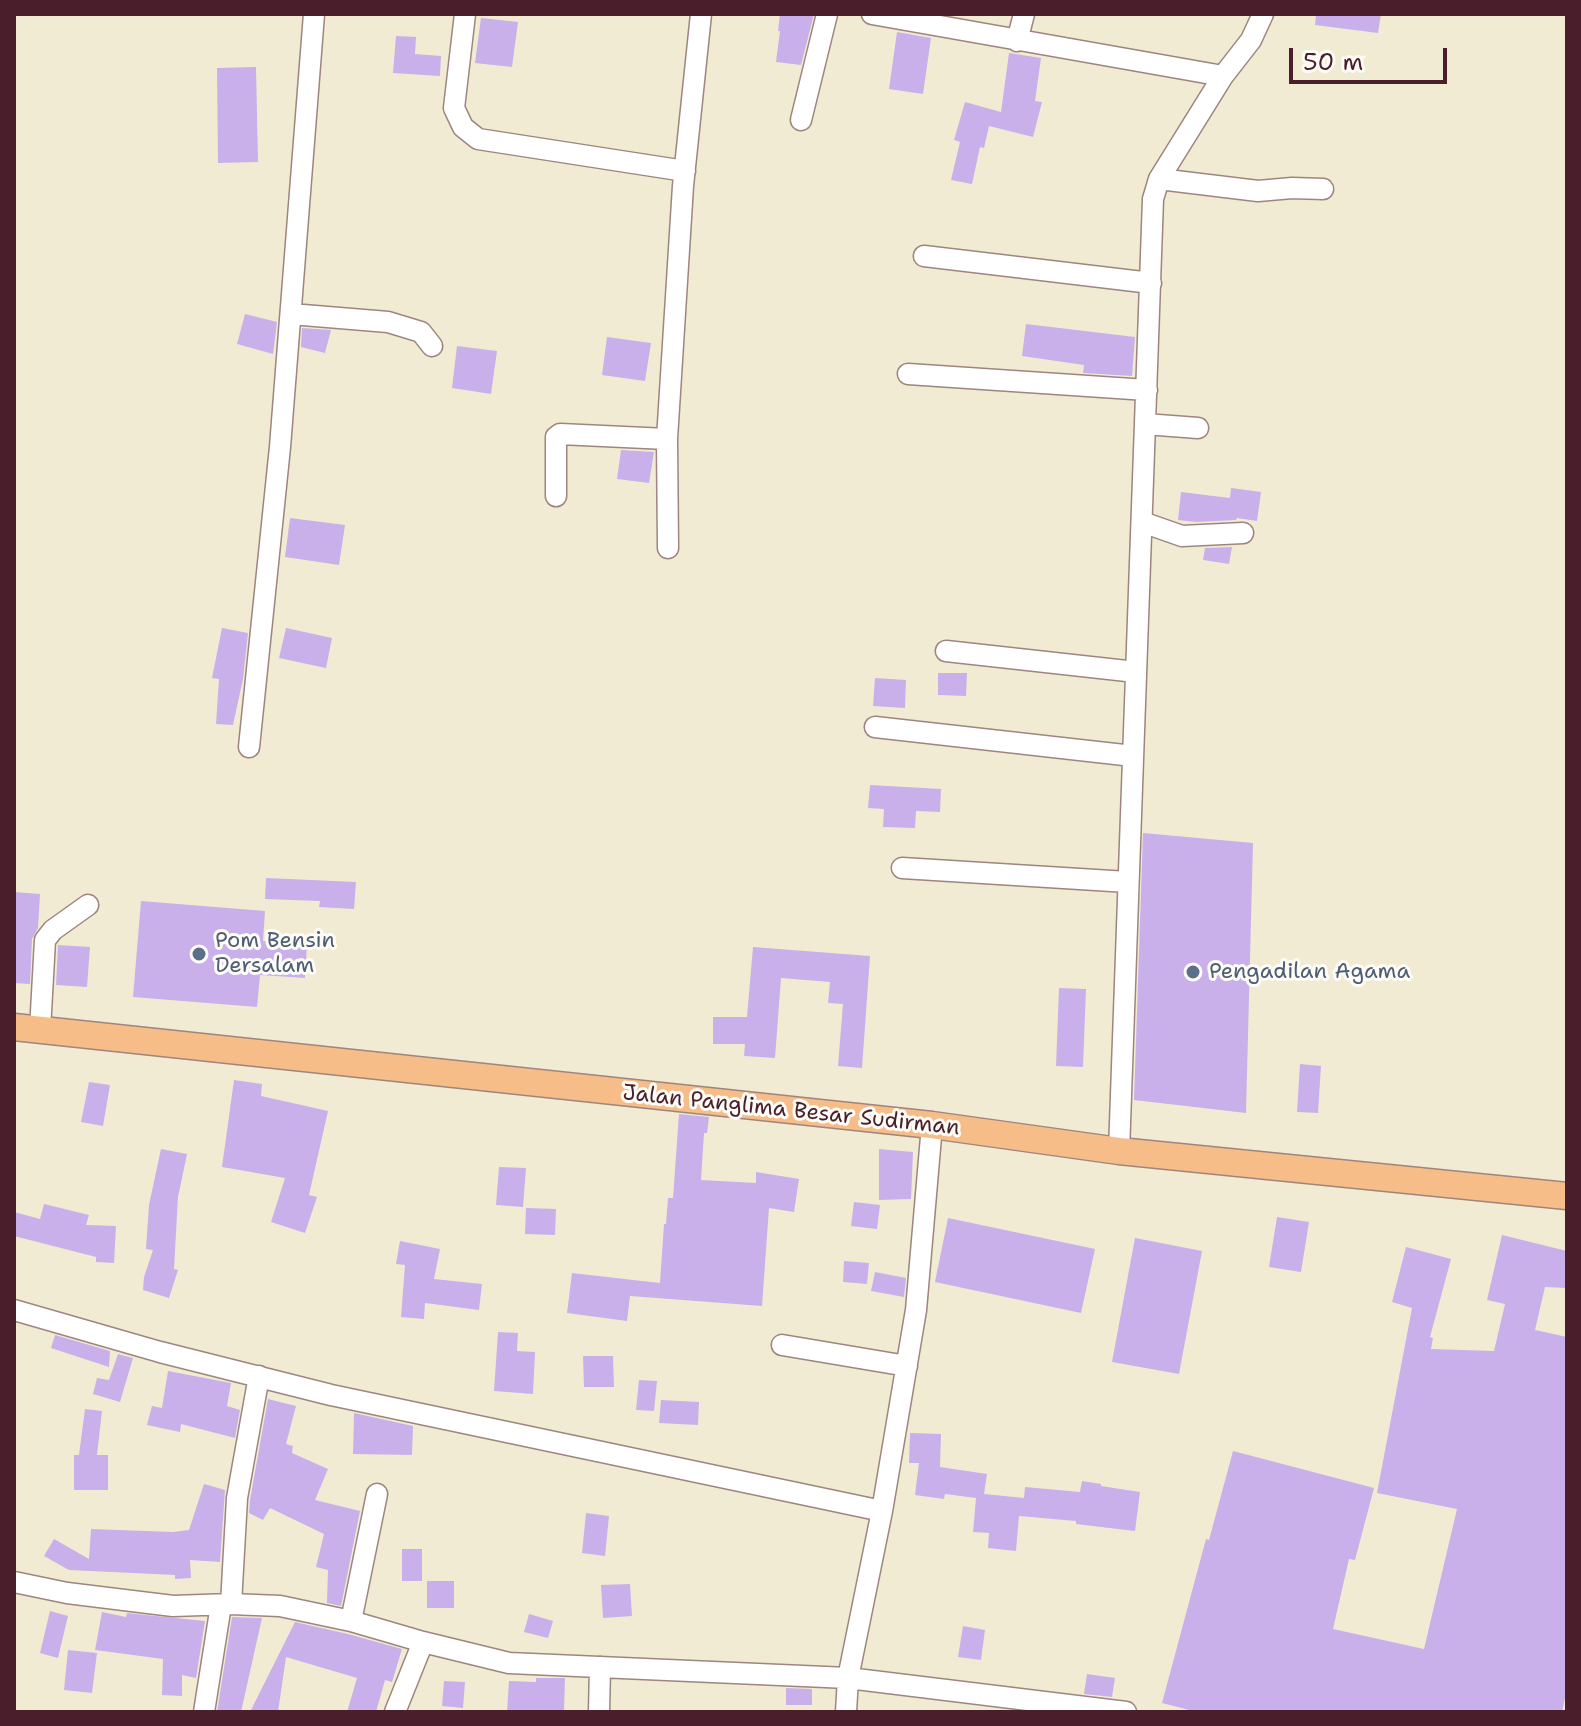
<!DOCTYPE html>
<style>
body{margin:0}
#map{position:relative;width:1581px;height:1726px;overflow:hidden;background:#f1ebd3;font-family:"Shantell Sans",sans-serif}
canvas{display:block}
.frame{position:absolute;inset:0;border:16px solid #4a1f2b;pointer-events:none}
.scale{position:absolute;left:1289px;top:48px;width:158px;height:36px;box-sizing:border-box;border:4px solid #4a1f2b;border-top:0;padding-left:10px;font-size:24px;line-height:28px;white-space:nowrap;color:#4a1f2b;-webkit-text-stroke:6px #fdfcf7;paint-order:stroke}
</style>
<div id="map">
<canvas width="1581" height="1726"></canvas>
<div class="frame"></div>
<div class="scale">50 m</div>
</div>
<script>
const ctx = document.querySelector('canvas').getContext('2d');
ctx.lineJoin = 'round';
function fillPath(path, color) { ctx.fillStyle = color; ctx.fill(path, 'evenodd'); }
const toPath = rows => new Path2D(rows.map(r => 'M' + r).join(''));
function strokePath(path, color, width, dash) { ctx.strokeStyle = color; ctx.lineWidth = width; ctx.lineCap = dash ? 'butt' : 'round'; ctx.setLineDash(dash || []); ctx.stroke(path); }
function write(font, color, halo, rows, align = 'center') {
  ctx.font = font + ' "Shantell Sans",sans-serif'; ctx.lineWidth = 6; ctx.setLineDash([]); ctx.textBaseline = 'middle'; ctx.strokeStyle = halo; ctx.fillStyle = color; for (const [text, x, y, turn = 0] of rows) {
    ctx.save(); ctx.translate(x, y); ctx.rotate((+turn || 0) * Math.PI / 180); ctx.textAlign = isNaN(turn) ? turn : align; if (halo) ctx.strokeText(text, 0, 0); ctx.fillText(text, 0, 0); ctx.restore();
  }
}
fillPath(toPath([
 [780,14,814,14,801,65,776,62,780,31,778,31],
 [1316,14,1381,14,1378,33,1315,25],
 [481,18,518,22,512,67,475,63],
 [897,32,931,38,923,94,889,89],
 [396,36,416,37,415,54,441,56,440,76,393,73],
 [1009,53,1041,58,1035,101,1042,102,1033,137,989,126,984,148,980,147,972,184,951,180,960,142,954,140,965,102,1001,112],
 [256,67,258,162,218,163,217,68],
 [245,314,277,322,273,354,237,344],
 [1026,324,1135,337,1132,376,1083,373,1084,365,1022,356],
 [302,328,331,330,325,353,301,347],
 [607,337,651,343,645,381,602,375],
 [457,346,497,351,491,394,452,388],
 [621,450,654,452,649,483,617,479],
 [1231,488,1261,492,1257,521,1237,518,1236,520,1196,522,1178,520,1181,492,1230,498],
 [290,518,345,525,339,565,285,557],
 [1232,547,1229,564,1203,560,1205,548],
 [222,628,248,633,243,679,233,725,216,724,219,679,212,678],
 [286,628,332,638,326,668,279,658],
 [938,673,967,673,966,696,938,695],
 [875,678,906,680,905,708,873,706],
 [870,785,941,789,940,812,916,811,915,828,883,827,884,809,868,808],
 [1143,833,1253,843,1246,1113,1134,1100],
 [266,878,356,882,354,909,319,907,320,901,265,899],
 [14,892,40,894,38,928,32,939,30,984,14,983],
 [141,901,265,911,263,941,307,944,305,978,260,975,257,1007,133,997],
 [58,945,90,947,87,987,56,985],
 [753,947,870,956,862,1068,838,1066,843,1004,828,1003,830,982,781,978,775,1058,744,1056,745,1044,713,1044,713,1017,747,1017],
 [1059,988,1086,989,1083,1067,1056,1066],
 [1300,1064,1321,1066,1318,1113,1297,1112],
 [234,1080,262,1084,261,1096,328,1111,309,1195,317,1197,305,1233,271,1222,285,1178,222,1167],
 [89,1082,110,1085,103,1126,81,1122],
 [679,1114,709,1117,707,1133,704,1133,701,1180,756,1183,756,1172,799,1179,794,1212,769,1208,762,1306,630,1296,627,1321,567,1313,572,1273,660,1283,664,1224,666,1224,668,1198,673,1198],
 [161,1149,187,1154,178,1197,174,1269,178,1270,169,1298,143,1290,144,1277,153,1250,146,1249,149,1205],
 [879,1149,913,1152,911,1199,879,1200],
 [499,1167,526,1168,523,1207,496,1205],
 [854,1202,880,1205,877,1229,851,1226],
 [44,1204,89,1215,86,1225,116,1226,114,1263,96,1262,96,1257,14,1236,14,1212,40,1219],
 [526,1208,556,1209,555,1235,525,1234],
 [1277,1217,1309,1222,1301,1272,1269,1267],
 [948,1218,1095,1249,1081,1313,935,1282],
 [1502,1235,1567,1251,1567,1288,1545,1287,1535,1330,1567,1337,1567,1689,1562,1712,1197,1712,1162,1703,1206,1539,1209,1540,1233,1451,1374,1488,1355,1560,1349,1559,1333,1629,1424,1649,1457,1509,1377,1493,1412,1308,1392,1302,1406,1247,1451,1259,1430,1337,1433,1338,1431,1349,1494,1351,1505,1304,1487,1300],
 [1135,1238,1202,1251,1179,1374,1112,1362],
 [400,1241,440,1249,434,1279,482,1284,479,1310,425,1303,424,1319,401,1317,405,1265,396,1264],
 [844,1261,869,1263,867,1284,843,1282],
 [875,1272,906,1278,904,1297,871,1291],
 [498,1332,518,1333,517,1351,535,1352,533,1394,494,1391],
 [55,1335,110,1351,109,1367,51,1348],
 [118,1354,133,1358,120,1402,93,1394,97,1378,109,1380],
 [583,1356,613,1356,614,1387,584,1387],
 [168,1371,231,1383,227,1406,240,1410,235,1438,181,1424,180,1432,147,1425,152,1406,162,1408],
 [639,1380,657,1381,654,1411,636,1410],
 [268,1399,296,1406,286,1444,293,1446,292,1453,328,1469,315,1500,360,1511,341,1606,327,1603,328,1570,316,1567,324,1534,270,1508,263,1520,249,1513,250,1500],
 [661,1400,699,1402,698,1425,659,1423],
 [85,1409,102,1411,97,1455,108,1455,108,1490,74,1490,74,1455,79,1455],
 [354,1413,413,1426,412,1455,353,1454],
 [910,1433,941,1434,940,1467,987,1474,984,1494,1024,1498,1025,1487,1080,1492,1082,1481,1101,1484,1101,1486,1140,1492,1135,1531,1076,1524,1076,1521,1019,1516,1016,1551,988,1548,989,1533,973,1532,976,1498,945,1494,944,1499,915,1495,919,1463,909,1463],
 [204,1484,225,1490,220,1562,190,1560,191,1578,175,1579,175,1575,69,1570,44,1556,54,1539,89,1559,91,1529,173,1532,189,1530],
 [586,1513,609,1516,605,1556,582,1553],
 [402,1549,422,1549,422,1581,402,1581],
 [427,1581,454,1581,454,1608,427,1608],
 [630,1584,632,1616,603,1618,601,1585],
 [50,1611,68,1616,58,1658,40,1653],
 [102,1612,126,1617,127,1613,205,1621,196,1678,182,1675,182,1696,162,1695,163,1659,95,1650],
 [529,1614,553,1621,548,1638,524,1632],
 [232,1617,262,1618,241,1712,217,1712],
 [295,1622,348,1634,402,1649,392,1682,385,1680,376,1712,347,1712,357,1678,286,1657,278,1712,250,1712],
 [963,1626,985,1630,981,1660,958,1657],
 [68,1650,97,1653,92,1693,64,1690],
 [1087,1674,1115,1678,1112,1697,1084,1694],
 [536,1678,565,1678,564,1712,507,1712,509,1681,536,1682],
 [444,1681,465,1682,463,1708,442,1706],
 [786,1688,812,1689,812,1705,786,1705]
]), '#c9b0eb');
const minor = toPath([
 [465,14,454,108,463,127,478,139,685,171],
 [872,14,1223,76],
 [1017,41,1024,14],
 [801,120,827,14],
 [1159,179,1258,191,1292,188,1323,189],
 [924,256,1151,283],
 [291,314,388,322,421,332,432,346],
 [908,374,1147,390],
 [1145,424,1198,428],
 [556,496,556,437,560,434,667,439],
 [1142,522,1182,536,1243,533],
 [668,548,667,439,683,186,701,14],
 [946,651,1136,672],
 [875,727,1133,756],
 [249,747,280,447,314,14],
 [902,868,1128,882],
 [40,1030,45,940,53,930,88,905],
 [1119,1151,1153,199,1159,179,1223,76,1251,40,1263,14],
 [14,1310,160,1352,331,1395,882,1511],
 [782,1345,907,1366],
 [14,1582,67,1593,173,1606,231,1604,280,1606,351,1621,423,1642,509,1663,848,1678,1126,1712],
 [231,1604,237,1498,259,1376],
 [351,1621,377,1494],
 [204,1712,221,1605],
 [395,1712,423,1642],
 [599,1712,600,1667],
 [846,1712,848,1678,882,1511,916,1310,932,1125]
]);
const major = toPath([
 [14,1027,932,1125,1119,1151,1567,1196]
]);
strokePath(minor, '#9e857f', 23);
strokePath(major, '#9e857f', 29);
strokePath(minor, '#fff', 20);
strokePath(major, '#f7bd88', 26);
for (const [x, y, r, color] of [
 [199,954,8,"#5c6f8a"],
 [1193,972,8,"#5c6f8a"]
]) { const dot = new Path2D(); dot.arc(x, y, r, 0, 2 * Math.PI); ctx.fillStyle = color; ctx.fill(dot); strokePath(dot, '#fdfcf7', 3); }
write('22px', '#4e5e75', '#fdfcf7', [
 ["Pom Bensin",215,941],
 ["Dersalam",215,966],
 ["Pengadilan Agama",1209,972]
], 'left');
write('22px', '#4a1f2b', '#fdfcf7', [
 ["Jalan Panglima Besar Sudirman",791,1111,6]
]);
</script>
